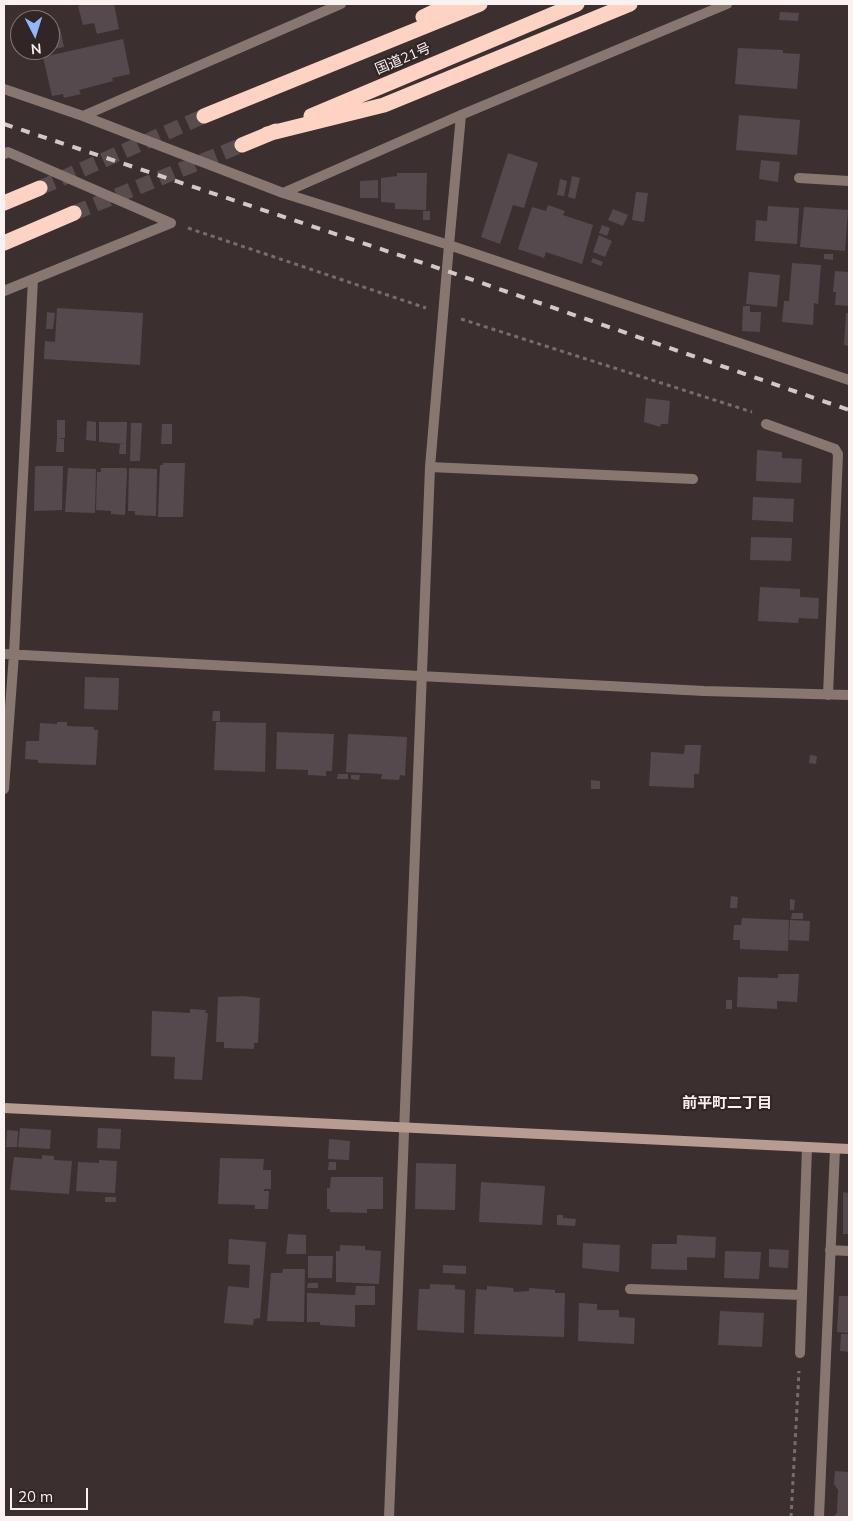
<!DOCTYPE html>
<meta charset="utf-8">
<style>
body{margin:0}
#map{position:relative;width:853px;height:1521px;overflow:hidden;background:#3c2f2f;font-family:Mulish,sans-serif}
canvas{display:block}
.frame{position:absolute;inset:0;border:5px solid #faf1f1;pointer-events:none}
.north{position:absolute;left:10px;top:10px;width:50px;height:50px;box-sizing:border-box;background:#322525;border:1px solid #827777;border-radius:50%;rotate:175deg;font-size:14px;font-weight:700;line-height:20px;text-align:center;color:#faf1f1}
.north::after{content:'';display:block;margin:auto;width:18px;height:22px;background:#91b8fd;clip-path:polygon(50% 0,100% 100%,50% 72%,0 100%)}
.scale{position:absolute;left:10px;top:1488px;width:78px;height:22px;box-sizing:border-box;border:2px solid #faf1f1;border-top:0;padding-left:6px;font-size:15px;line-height:18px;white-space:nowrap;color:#faf1f1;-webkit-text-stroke:4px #322525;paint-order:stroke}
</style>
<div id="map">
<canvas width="853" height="1521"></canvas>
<div class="frame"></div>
<div class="north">N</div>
<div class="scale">20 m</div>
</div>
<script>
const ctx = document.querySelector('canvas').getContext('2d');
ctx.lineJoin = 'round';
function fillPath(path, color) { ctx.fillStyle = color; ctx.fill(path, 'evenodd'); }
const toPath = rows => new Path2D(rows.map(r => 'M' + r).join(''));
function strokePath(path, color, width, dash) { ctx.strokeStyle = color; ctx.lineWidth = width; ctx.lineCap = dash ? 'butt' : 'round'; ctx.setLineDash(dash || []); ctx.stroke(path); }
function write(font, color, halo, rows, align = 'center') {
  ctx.font = font + ' Mulish,"Noto Sans JP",sans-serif'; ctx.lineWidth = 4.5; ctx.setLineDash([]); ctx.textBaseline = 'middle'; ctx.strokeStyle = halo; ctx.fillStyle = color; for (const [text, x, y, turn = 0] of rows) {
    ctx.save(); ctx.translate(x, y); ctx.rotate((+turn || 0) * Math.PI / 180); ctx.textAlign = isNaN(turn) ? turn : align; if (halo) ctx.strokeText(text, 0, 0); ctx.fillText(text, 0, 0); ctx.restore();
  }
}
fillPath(toPath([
 [85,4,114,4,119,29,97,34,94,23,83,25,78,6],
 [780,12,799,13,798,21,779,20],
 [60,28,64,47,50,50,50,30],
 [123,39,130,74,112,78,113,81,79,90,81,94,64,98,63,94,52,96,43,57],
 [738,48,783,50,783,53,800,54,797,89,735,84],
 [739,115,800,120,797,155,736,150],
 [508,153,538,163,524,208,513,205,500,244,481,237],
 [761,160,780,162,778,182,759,179],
 [397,173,427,173,426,210,395,209,395,203,381,202,381,178,397,176],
 [572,176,580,178,575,199,568,197],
 [560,179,567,181,564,196,557,195],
 [378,180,378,198,360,198,360,181],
 [636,192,648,193,644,222,632,220],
 [548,205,565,211,563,215,593,225,582,264,546,252,544,258,518,249,532,207,546,211],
 [768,206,799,208,797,244,755,241,756,220,767,221],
 [804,207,848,210,845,251,800,247],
 [613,209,628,215,623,226,608,220],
 [423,211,430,211,430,220,423,220],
 [602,225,610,228,607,236,599,233],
 [599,235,612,241,605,257,593,252],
 [824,254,833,254,833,260,824,259],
 [593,258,603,262,601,266,591,262],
 [792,263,821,265,818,304,814,303,813,325,782,322,784,301,789,301],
 [835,271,849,272,849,306,835,305,836,292,833,292],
 [749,272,780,275,777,307,746,304],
 [743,306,750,306,750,312,761,312,760,332,742,331],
 [57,308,143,313,140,365,44,359,45,341,55,342],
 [47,312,55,313,53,329,46,329],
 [846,313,849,313,849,346,844,345],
 [646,398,670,401,668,424,661,424,660,427,644,422],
 [57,420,65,420,65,438,57,438],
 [87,421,96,422,96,441,86,440],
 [99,422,127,422,126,444,99,442],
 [131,423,142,423,140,461,130,461],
 [162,424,172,424,172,444,161,444],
 [57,438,64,439,64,452,56,452],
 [120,444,126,444,126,454,119,454],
 [757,450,782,452,782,458,802,459,801,483,756,481],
 [163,463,185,463,183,517,158,517,160,465,163,465],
 [37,466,63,466,62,510,34,511,35,467],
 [68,468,96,469,95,513,65,512],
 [101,468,126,468,127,470,125,515,111,514,111,511,96,510,97,472,101,472],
 [129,468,157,469,156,516,135,515,135,511,128,511],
 [753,497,794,499,793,522,752,520],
 [751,537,792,538,791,561,750,560],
 [760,587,800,589,800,597,819,598,818,619,799,618,798,623,758,621],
 [85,677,119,678,118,710,84,709],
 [213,711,220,711,220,721,212,721],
 [57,722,67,722,67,726,94,727,94,730,98,730,96,765,38,763,38,760,25,759,26,741,39,741,40,723,57,724],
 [216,722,266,723,265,772,214,770],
 [277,732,334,734,332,771,326,771,326,776,308,775,308,770,276,769],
 [348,734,407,737,405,776,400,775,399,780,381,779,382,774,346,772],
 [685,745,701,745,699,774,694,774,694,788,649,786,651,752,684,754],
 [810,755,817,756,816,764,809,763],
 [338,774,348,774,348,779,337,779],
 [351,775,360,775,359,780,351,779],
 [591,780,600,781,600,789,591,789],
 [731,896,738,897,737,908,730,908],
 [790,899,795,900,794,910,790,910],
 [792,913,803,913,803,919,791,919],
 [742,918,789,920,788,951,740,949,740,940,733,940,734,925,741,925],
 [790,920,810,921,809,941,789,940],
 [778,974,799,974,797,1002,777,1001,777,1009,737,1007,738,977,778,978],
 [244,996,260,998,258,1043,254,1043,254,1049,224,1048,224,1042,216,1042,218,997],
 [726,1000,732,1000,732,1009,726,1009],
 [190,1009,206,1010,205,1013,208,1013,202,1080,174,1079,175,1057,151,1056,152,1011,190,1013],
 [20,1128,51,1130,50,1149,18,1147],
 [98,1128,121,1129,120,1149,97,1148],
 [7,1130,18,1131,17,1147,6,1147],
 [329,1139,350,1141,349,1160,328,1159],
 [42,1155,54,1156,54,1160,72,1161,69,1194,10,1190,14,1157,42,1159],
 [220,1158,264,1159,263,1170,271,1170,271,1189,264,1189,264,1191,269,1191,268,1209,255,1209,255,1205,218,1204],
 [99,1160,117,1161,115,1193,76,1191,78,1162,99,1163],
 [329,1162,336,1162,336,1170,328,1170],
 [416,1163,456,1164,455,1210,415,1209],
 [331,1177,383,1177,383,1209,367,1209,367,1213,330,1212,330,1209,327,1209,327,1188,330,1188],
 [481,1182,545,1186,542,1225,479,1222],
 [843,1192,849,1193,849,1234,843,1234],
 [105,1197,116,1197,116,1202,105,1202],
 [557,1215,563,1215,563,1218,576,1219,575,1226,557,1225],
 [288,1234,306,1235,306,1254,286,1254],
 [677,1235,716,1237,715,1258,687,1257,687,1270,651,1269,652,1244,677,1244],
 [229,1239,266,1242,260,1318,254,1319,253,1325,224,1323,228,1286,249,1288,250,1265,228,1264],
 [583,1243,620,1245,619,1272,582,1268],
 [340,1245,365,1246,365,1250,381,1251,379,1284,336,1282,336,1251,340,1251],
 [769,1249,789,1250,788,1268,769,1267],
 [725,1251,761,1252,759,1279,724,1278],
 [308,1256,333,1256,332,1278,308,1278],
 [443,1265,466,1266,466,1274,443,1273],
 [283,1269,305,1269,304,1322,267,1321,271,1273,282,1273],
 [308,1283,318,1283,318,1288,307,1288],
 [430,1284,455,1285,455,1289,465,1290,464,1333,417,1330,419,1289,430,1289],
 [356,1286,375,1286,375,1305,355,1305,355,1327,320,1325,320,1322,307,1322,307,1293,355,1295],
 [487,1286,513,1288,514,1292,529,1291,529,1288,555,1290,555,1293,565,1293,564,1337,474,1334,476,1289,487,1290],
 [839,1296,849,1296,849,1333,837,1332],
 [579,1303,597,1304,597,1310,619,1310,619,1317,635,1318,634,1344,578,1341],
 [720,1311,764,1313,762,1347,718,1345],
 [841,1334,849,1334,849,1352,840,1351],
 [835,1471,849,1472,849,1517,833,1517,837,1513,838,1490,834,1484]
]), '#56494e');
strokePath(toPath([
 [40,188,204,116],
 [74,213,242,145]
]), '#584c4c', 15, [15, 8]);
strokePath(toPath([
 [188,228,426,308],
 [461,319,752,412],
 [791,1517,799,1371]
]), '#786c6c', 3, [4, 4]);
strokePath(toPath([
 [4,89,83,116,283,193,449,245,430,467,389,1517],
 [461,115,449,245,849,380],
 [83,116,341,4],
 [4,154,8,152,171,223],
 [799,178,849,181],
 [283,193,461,115,727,4],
 [4,291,171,223],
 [766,424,835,449,838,454,828,695],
 [430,467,693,479],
 [4,654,704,691,849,695],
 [4,789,14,654,33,279],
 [830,1250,849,1251],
 [630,1289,802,1295],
 [800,1353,807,1147],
 [819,1517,835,1149]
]), '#887670', 10);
strokePath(toPath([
 [4,1108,849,1149]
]), '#b89c92', 10);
strokePath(toPath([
 [423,17,450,4],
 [204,116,480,4],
 [311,116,577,4],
 [267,134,384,105,630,4],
 [242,145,276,131],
 [4,203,40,188],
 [4,243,74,213]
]), '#fed3c4', 15);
strokePath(toPath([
 [4,124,447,271,849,410]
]), '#d2c9c9', 4, [9, 9]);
write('14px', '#faf1f1', '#322525', [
 ["国道21号",403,59,-23]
]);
write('bold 15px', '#faf1f1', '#322525', [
 ["前平町二丁目",727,1103]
]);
</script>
